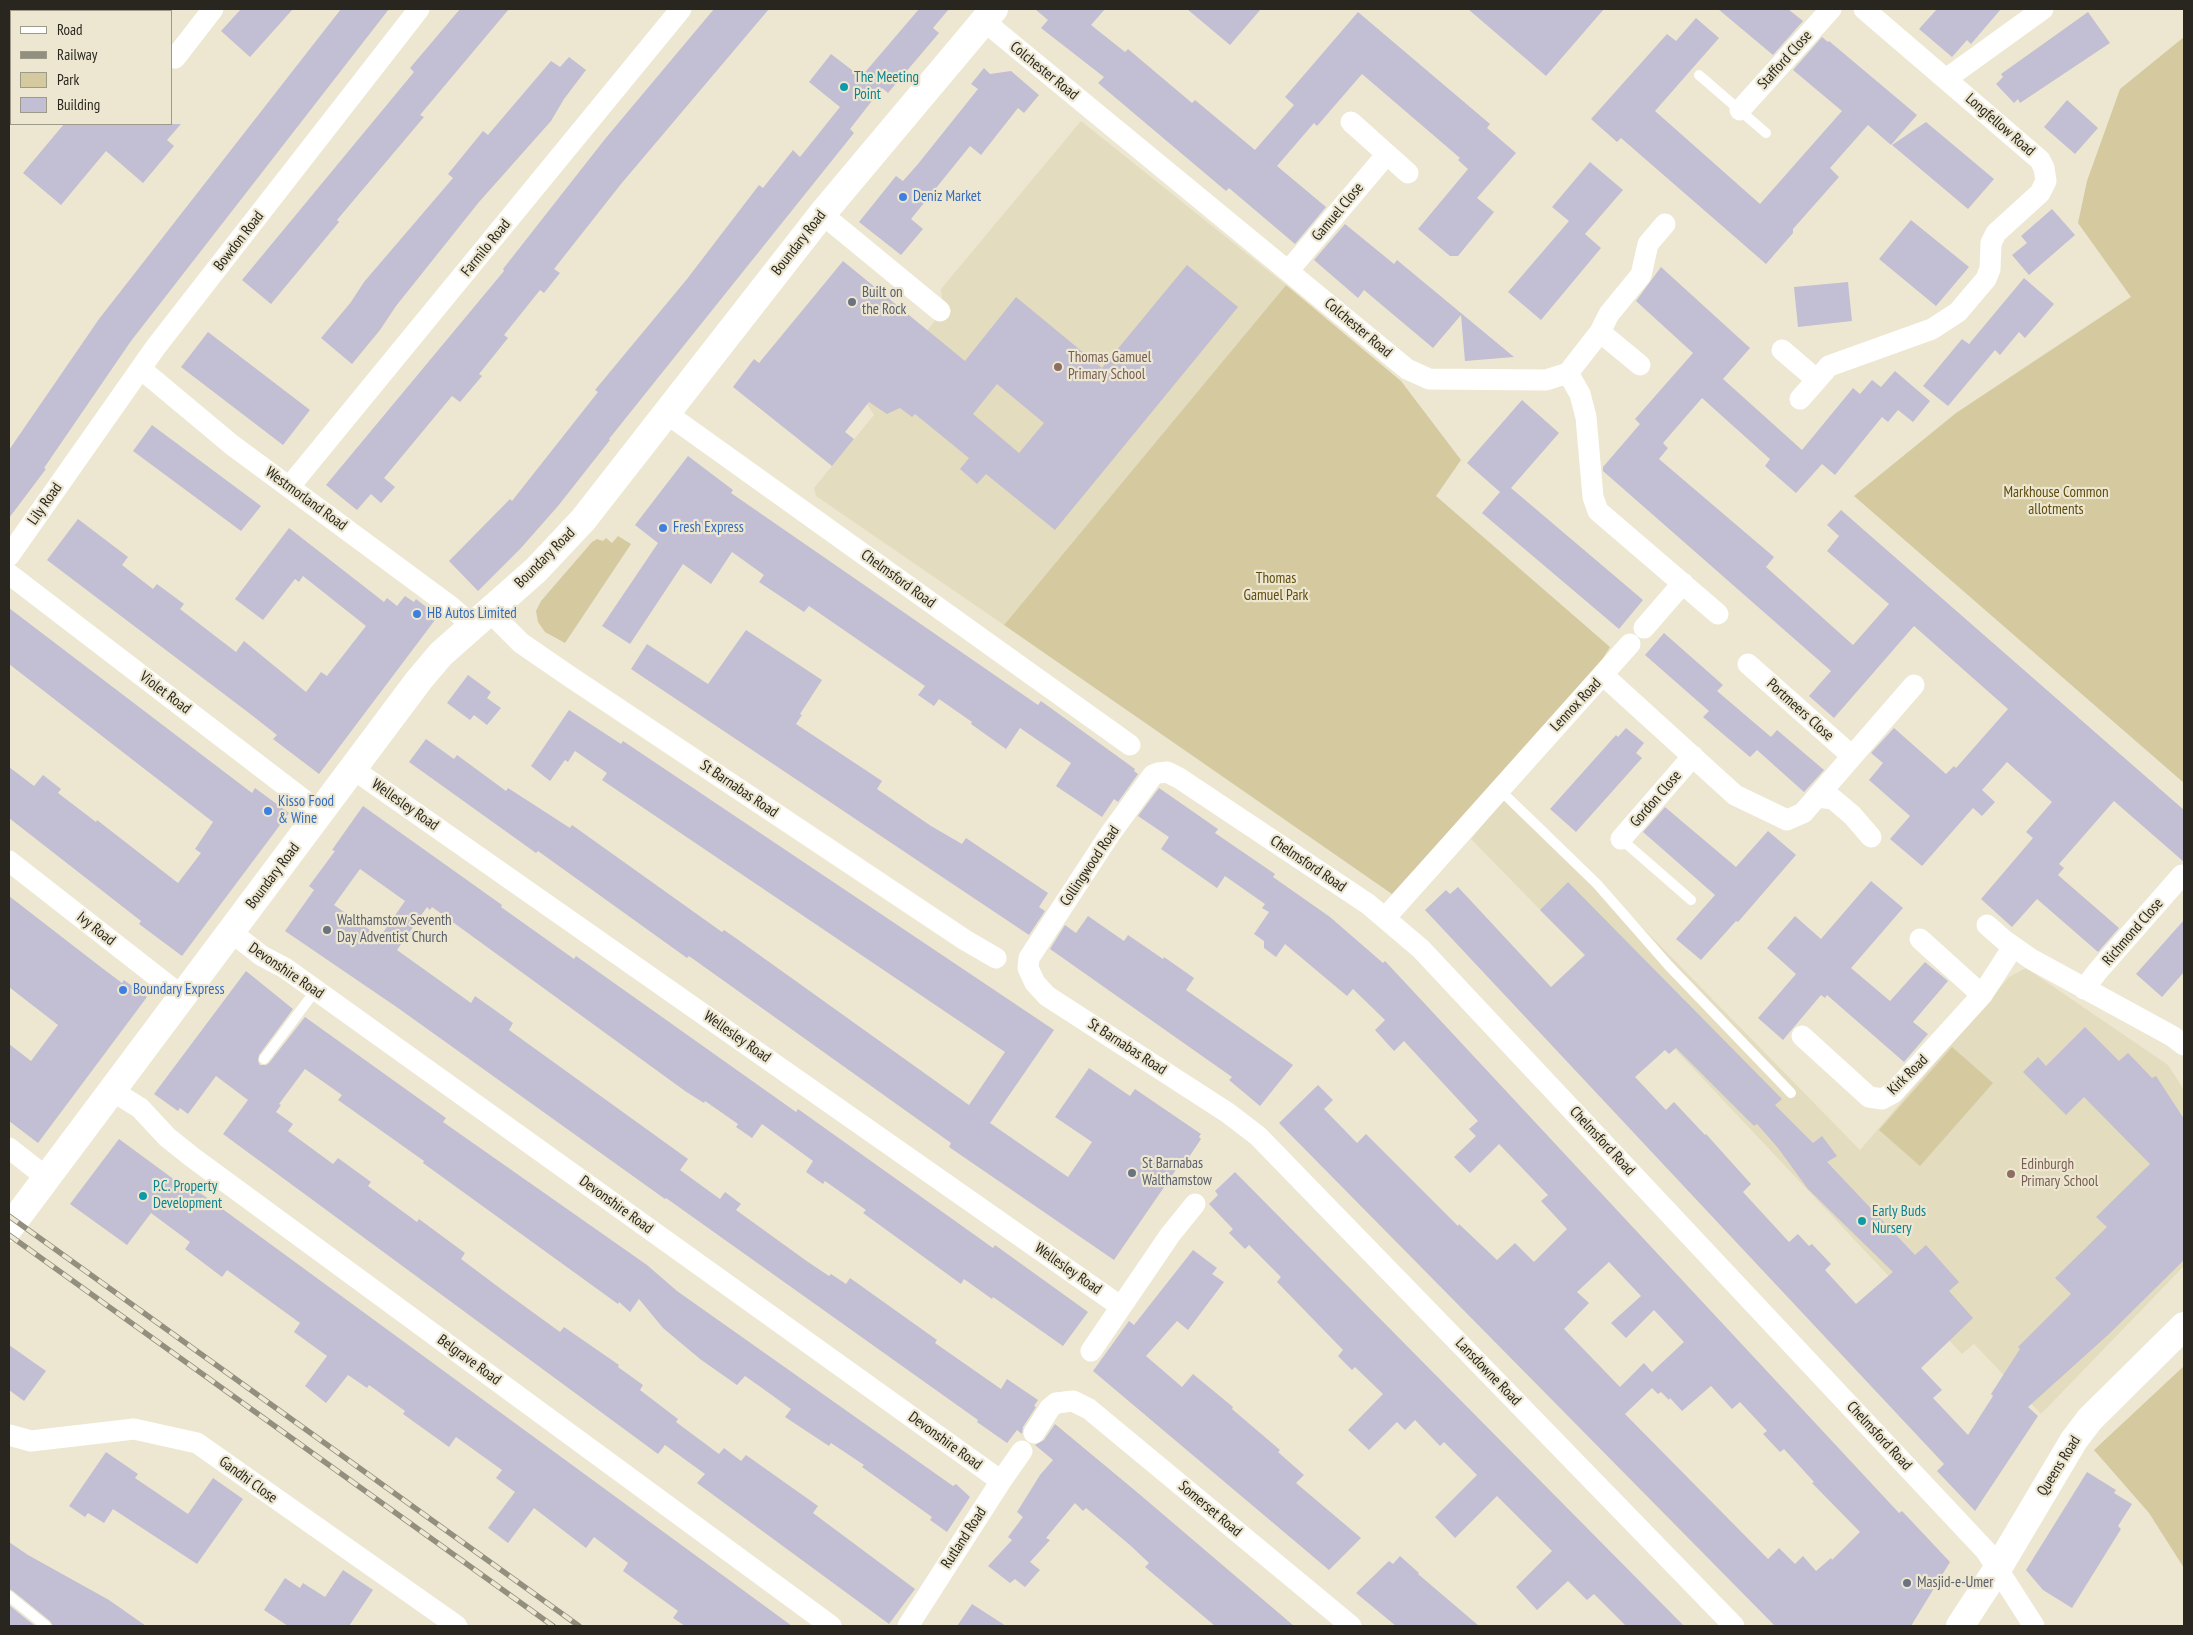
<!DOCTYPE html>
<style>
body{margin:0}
#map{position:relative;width:2193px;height:1635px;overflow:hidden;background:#ede7d1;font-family:"PT Sans Narrow",sans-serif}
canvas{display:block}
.frame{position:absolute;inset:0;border:10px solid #28261e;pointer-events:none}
.legend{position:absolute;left:10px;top:10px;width:162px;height:115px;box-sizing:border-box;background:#ede7d1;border:1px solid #9e9a89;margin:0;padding:6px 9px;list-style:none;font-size:15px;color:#28261e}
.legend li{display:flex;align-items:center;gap:10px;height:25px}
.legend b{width:25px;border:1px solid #9e9a89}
</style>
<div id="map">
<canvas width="2193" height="1635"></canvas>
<div class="frame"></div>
<ul class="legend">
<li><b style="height:6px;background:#fff"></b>Road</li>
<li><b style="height:6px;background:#938f7f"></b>Railway</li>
<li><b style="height:14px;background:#d5c99f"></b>Park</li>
<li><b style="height:14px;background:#c2bed3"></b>Building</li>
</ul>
</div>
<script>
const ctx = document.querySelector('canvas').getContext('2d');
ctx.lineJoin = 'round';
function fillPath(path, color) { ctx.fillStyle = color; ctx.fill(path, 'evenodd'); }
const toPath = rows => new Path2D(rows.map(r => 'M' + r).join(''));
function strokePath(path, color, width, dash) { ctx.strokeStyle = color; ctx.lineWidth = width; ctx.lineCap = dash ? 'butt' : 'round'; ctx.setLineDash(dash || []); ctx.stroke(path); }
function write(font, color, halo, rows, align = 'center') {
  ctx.font = font + ' "PT Sans Narrow",sans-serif'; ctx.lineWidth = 4.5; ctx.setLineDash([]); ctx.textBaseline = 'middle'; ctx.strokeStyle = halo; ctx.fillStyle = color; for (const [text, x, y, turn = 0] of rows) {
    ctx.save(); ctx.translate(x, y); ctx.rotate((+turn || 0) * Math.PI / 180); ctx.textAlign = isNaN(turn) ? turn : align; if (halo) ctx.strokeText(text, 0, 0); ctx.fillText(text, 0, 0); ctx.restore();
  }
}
fillPath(toPath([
 [1081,121,1286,285,1004,625,816,496,814,488,874,415,867,404,934,322,943,307,941,289],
 [1510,792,1860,1150,2009,977,2026,968,2168,1065,2184,1090,2184,1266,2041,1414,1974,1344,1962,1354,1642,1014,1471,839]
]), '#e4dcbf');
fillPath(toPath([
 [2184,37,2184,783,1854,496,1956,413,2131,297,2078,223,2087,181,2120,89],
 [1286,285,1401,381,1461,460,1436,496,1610,647,1596,670,1392,894,1004,625],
 [618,536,631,544,565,643,545,632,538,622,536,611,541,601,592,542,597,539,603,541,606,538,612,543],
 [1952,1047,1993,1083,1920,1166,1879,1130],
 [2184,1366,2184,1568,2149,1513,2094,1450]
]), '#d5c99f');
fillPath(toPath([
 [241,9,293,9,250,57,221,31],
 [341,9,389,9,131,341,44,468,46,469,9,518,9,450,99,319],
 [460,9,509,9,420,115,424,117,337,220,339,222,271,304,242,280,414,72,410,68],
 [714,9,769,9,621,184,554,269,560,273,544,293,540,290,504,335,508,338,479,374,482,376,460,402,452,396,384,478,395,487,381,503,371,494,357,510,326,485,504,271,503,269,605,139],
 [919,9,949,9,933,28,939,33,888,93,882,88,850,129,854,133,609,439,610,440,558,506,521,548,478,591,449,561,510,499,512,501,598,392,595,390,687,279,759,185,763,188,793,150,800,157,840,107,809,82,831,54,861,77],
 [1035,9,1105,9,1091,25,1125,52,1128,49,1192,103,1195,100,1255,150,1294,105,1285,97,1358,12,1490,124,1487,128,1516,153,1477,198,1494,212,1458,256,1450,256,1418,229,1468,169,1458,160,1460,158,1362,74,1317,126,1314,123,1277,166,1326,207,1295,244,1229,188,1226,191,1098,83,1104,77,1041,28,1048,20],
 [1187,9,1261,9,1230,45],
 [1468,9,1604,9,1546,76],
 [1718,9,1788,9,1803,21,1773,55],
 [1937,9,2001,9,1971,44,1967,40,1952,57,1919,29],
 [2088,12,2110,43,2020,103,2018,99,2014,103,1996,84,2003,77,2001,74],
 [1696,18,1719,38,1655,111,1760,204,1842,111,1793,70,1822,37,1828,42,1829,41,1917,115,1891,145,1868,125,1830,168,1839,177,1793,229,1793,233,1766,264,1621,138,1617,142,1591,119,1667,34,1676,41],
 [569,57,586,70,564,99,551,121,479,202,396,306,380,330,352,364,321,338,351,302,364,282,453,178,448,174,483,131,488,135,551,61,560,67],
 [984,68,990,74,1011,71,1039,95,1024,113,1018,108,981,155,970,146,911,219,923,229,901,255,859,222,896,176,903,181,918,164,978,89,971,84],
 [2067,100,2098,128,2075,154,2044,127],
 [1926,122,1994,179,1968,209,1892,145],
 [64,124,181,124,167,140,174,146,143,183,106,151,61,205,23,173],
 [1590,162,1623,190,1585,234,1601,248,1541,320,1508,292,1569,221,1552,207],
 [2052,209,2075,235,2029,275,2012,255,2027,243,2021,236],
 [1911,220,1969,267,1936,306,1879,259],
 [1345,224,1394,264,1397,260,1514,357,1465,361,1461,315,1433,348,1364,290,1358,298,1314,260],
 [843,261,965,361,1016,297,1102,368,1187,265,1238,307,1055,530,986,474,977,484,960,469,969,458,915,414,912,417,900,408,887,414,869,402,845,432,854,439,832,466,733,387,754,359,759,363],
 [997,384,1044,423,1019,453,973,414],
 [1661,267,1750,348,1723,379,1802,450,1853,388,1860,394,1872,380,1881,387,1895,371,1930,401,1913,422,1898,410,1888,422,1882,417,1835,475,1822,464,1796,493,1765,466,1770,459,1702,398,1663,443,1668,448,1659,459,1774,557,1766,567,1853,645,1889,604,1827,551,1839,536,1827,525,1841,510,2184,810,2184,862,2114,801,2059,864,2064,868,2058,875,2119,928,2098,952,2037,899,2012,927,1981,899,2033,838,2026,832,2052,802,2007,762,1982,790,1995,802,1982,816,1973,808,1922,866,1890,839,1910,816,1869,780,1883,763,1871,753,1894,728,1946,774,1954,766,1956,768,2008,709,1914,626,1834,718,1809,696,1831,671,1603,471,1603,467,1640,424,1635,419,1693,353,1636,301],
 [2024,278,2054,304,2025,338,2019,332,2000,355,1995,350,1948,406,1923,386,1962,339,1969,344],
 [1848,282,1852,321,1798,327,1794,287],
 [208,332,310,410,283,445,181,367],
 [1522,400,1559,433,1511,488,1643,600,1619,629,1482,513,1500,492,1467,463],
 [152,425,261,506,241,531,133,451],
 [688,456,733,490,731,493,1038,705,1041,701,1135,769,1134,771,1138,774,1118,802,1114,799,1102,817,1056,786,1071,763,1020,728,1006,749,971,724,972,722,939,699,934,706,918,695,925,686,809,606,804,612,759,582,764,575,732,552,711,584,683,564,630,644,602,626,658,543,635,525],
 [78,519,128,557,122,565,153,589,157,584,184,604,180,609,236,652,244,641,306,692,321,672,327,676,366,626,303,576,299,582,295,579,263,620,235,599,289,528,384,602,387,598,397,606,405,596,414,602,416,599,438,616,319,774,273,739,277,735,249,713,47,560],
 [9,608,252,793,255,788,289,813,182,956,139,924,141,921,9,818,9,767,34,786,43,775,61,789,58,793,96,822,97,820,178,883,201,853,195,849,213,822,9,664],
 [746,630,822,680,800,714,802,715,796,724,882,781,877,789,931,826,962,844,966,838,1048,893,1039,907,1045,911,1029,935,631,669,647,644,708,684],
 [1664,633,1723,685,1717,691,1771,737,1777,730,1824,770,1804,792,1757,750,1750,757,1703,717,1709,711,1645,655],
 [468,675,491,692,487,698,501,708,487,725,474,715,470,720,447,703],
 [569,710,621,744,623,741,1054,1030,990,1123,1068,1177,1092,1142,1055,1117,1089,1068,1130,1096,1135,1089,1201,1134,1199,1137,1201,1139,1185,1163,1182,1161,1114,1260,949,1147,951,1143,717,976,689,956,687,958,538,851,536,853,409,762,426,739,454,759,457,755,506,791,508,788,570,828,572,825,722,932,724,930,737,939,969,1105,1005,1052,602,780,607,773,575,751,568,762,565,760,550,781,531,766],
 [1626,728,1644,743,1636,753,1642,758,1576,832,1550,809,1616,735,1618,737],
 [1159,788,1218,829,1215,833,1275,874,1273,877,1330,917,1383,963,1385,961,1899,1513,1902,1511,1950,1562,1911,1626,1775,1626,1279,1123,1318,1085,1333,1100,1324,1109,1357,1143,1366,1134,1458,1226,1459,1224,1497,1260,1515,1243,1534,1262,1567,1229,1541,1201,1548,1195,1499,1144,1470,1173,1454,1157,1476,1136,1469,1129,1478,1121,1404,1041,1394,1051,1375,1030,1385,1020,1353,989,1347,996,1285,944,1276,957,1264,948,1264,941,1254,934,1269,912,1262,908,1265,904,1225,876,1217,888,1161,849,1169,837,1138,816],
 [1609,1262,1641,1296,1611,1323,1626,1338,1654,1310,1684,1342,1652,1372,1644,1363,1620,1387,1564,1329,1589,1303,1577,1292],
 [1711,1386,1732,1409,1740,1402,1767,1431,1763,1434,1780,1452,1784,1449,1814,1482,1812,1483,1860,1532,1832,1560,1831,1558,1816,1571,1803,1556,1795,1564,1779,1548,1768,1559,1625,1414,1652,1388,1658,1394,1661,1392,1669,1400,1670,1398,1682,1411],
 [363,806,502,905,501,907,574,959,576,956,796,1112,798,1109,993,1248,995,1245,1088,1312,1063,1346,993,1297,992,1299,964,1279,961,1284,863,1213,866,1210,825,1181,823,1184,806,1172,813,1161,762,1124,752,1138,736,1127,738,1124,705,1101,704,1103,685,1091,432,907,430,910,427,907,397,950,471,1003,475,996,513,1023,509,1030,688,1159,680,1170,720,1199,725,1192,741,1204,736,1210,808,1262,829,1276,831,1274,846,1284,850,1278,937,1340,935,1343,1001,1389,1007,1379,1038,1400,1034,1406,1036,1407,1023,1427,1022,1434,1017,1430,1007,1443,977,1422,978,1420,666,1198,665,1199,398,1008,285,931,314,890,309,886,335,851,332,850],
 [360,869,405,901,380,937,334,905],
 [1665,807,1736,867,1768,831,1796,855,1738,922,1736,921,1701,960,1676,939,1715,895,1643,832],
 [1871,881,1903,908,1851,968,1890,1001,1925,962,1948,981,1913,1022,1928,1034,1904,1062,1827,995,1825,998,1821,995,1783,1040,1758,1018,1796,974,1767,948,1795,916,1821,939],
 [1568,882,1782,1099,1775,1105,1813,1143,1822,1136,1837,1156,1827,1162,1915,1255,1926,1245,1959,1282,1949,1291,1973,1318,1921,1368,1942,1390,1933,1398,1968,1435,1993,1396,1991,1394,2020,1349,2018,1347,2071,1294,2055,1278,2107,1227,2096,1217,2150,1164,2084,1097,2066,1115,2023,1072,2038,1057,2046,1066,2085,1027,2119,1061,2128,1053,2152,1078,2156,1076,2184,1119,2184,1260,2109,1334,2028,1407,2038,1416,1975,1511,1937,1471,1944,1464,1425,910,1446,890,1450,894,1458,887,1551,987,1585,955,1540,910],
 [1676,1048,1754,1126,1757,1124,1778,1148,1808,1189,1893,1272,1856,1304,1825,1270,1831,1264,1812,1244,1809,1246,1798,1234,1789,1242,1743,1192,1751,1184,1706,1134,1705,1135,1674,1102,1666,1110,1635,1077,1665,1050,1669,1054],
 [9,896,102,968,122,983,124,980,147,997,38,1143,9,1121,9,1044,31,1061,58,1025,9,987],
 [1088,916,1124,941,1128,935,1163,959,1164,957,1194,978,1186,990,1293,1065,1260,1106,1229,1080,1232,1077,1050,949,1065,925,1076,933],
 [2184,920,2184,972,2162,997,2136,974],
 [246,971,293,1009,259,1055,258,1061,260,1065,266,1065,269,1063,305,1017,446,1118,443,1122,647,1265,677,1291,953,1486,956,1484,970,1497,947,1532,930,1520,932,1517,862,1467,864,1465,831,1443,829,1446,785,1417,791,1409,762,1388,745,1376,737,1385,700,1359,663,1328,639,1299,630,1312,619,1302,618,1304,423,1163,424,1161,338,1100,342,1095,305,1069,279,1104,281,1105,276,1112,293,1124,288,1131,333,1164,338,1158,371,1182,368,1186,417,1222,419,1219,465,1253,461,1259,505,1292,560,1332,564,1327,619,1365,618,1367,643,1385,640,1390,678,1419,676,1422,719,1454,724,1448,741,1461,746,1455,818,1506,813,1513,915,1589,889,1624,697,1483,705,1474,665,1445,658,1454,223,1134,248,1100,216,1076,188,1114,180,1108,178,1111,154,1094],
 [119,1139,183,1186,186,1183,213,1202,792,1626,685,1626,673,1618,678,1611,623,1571,628,1563,594,1537,586,1548,534,1508,508,1543,488,1528,515,1492,496,1478,502,1470,456,1437,449,1447,403,1414,405,1411,369,1385,367,1388,348,1375,326,1403,305,1386,327,1356,294,1332,300,1323,227,1270,222,1277,185,1249,190,1242,151,1213,127,1245,70,1204],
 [1235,1172,1490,1430,1684,1626,1626,1626,1594,1594,1587,1600,1568,1581,1537,1610,1516,1587,1552,1551,1497,1496,1455,1538,1435,1517,1477,1475,1444,1442,1440,1446,1415,1420,1405,1430,1397,1422,1369,1450,1348,1430,1383,1394,1355,1367,1352,1370,1338,1356,1343,1350,1277,1282,1281,1277,1249,1245,1245,1249,1229,1233,1233,1229,1209,1204,1218,1195,1215,1191],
 [1193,1250,1217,1268,1212,1274,1224,1282,1188,1330,1177,1321,1146,1356,1182,1387,1193,1374,1233,1407,1232,1409,1280,1450,1278,1452,1304,1475,1296,1483,1361,1538,1329,1570,1093,1371,1129,1321,1134,1325],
 [9,1345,46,1371,24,1401,9,1390],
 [1055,1424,1138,1493,1294,1626,1215,1626,1145,1567,1149,1563,1131,1546,1086,1508,1083,1511,1075,1503,1046,1538,1050,1540,1030,1562,1040,1570,1025,1587,1015,1579,1010,1583,988,1566,1012,1540,1008,1537,1023,1517,1017,1512,1040,1475,1053,1460,1035,1445,1044,1440],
 [106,1452,138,1474,135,1478,188,1514,213,1478,243,1499,197,1564,113,1509,104,1523,88,1513,85,1517,69,1506],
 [2087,1472,2116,1490,2114,1493,2132,1504,2118,1526,2121,1529,2072,1608,2043,1590,2026,1570],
 [9,1542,28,1555,109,1600,146,1626,53,1626,50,1621,13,1591,9,1589],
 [1400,1556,1419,1573,1418,1574,1479,1626,1396,1626,1356,1593,1389,1561,1393,1564],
 [343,1570,373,1590,349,1626,288,1626,264,1610,285,1578,300,1588,303,1583,325,1597],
 [972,1604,1006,1626,957,1626],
 [9,1605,35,1626,9,1626]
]), '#c2bed3');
strokePath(toPath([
 [1699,75,1766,133],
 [1499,789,1597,884,1669,966,1791,1093],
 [1621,839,1691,900],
 [264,1059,316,990],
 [9,1596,46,1626]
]), '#fff', 10);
strokePath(toPath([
 [47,9,54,11],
 [984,21,1407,369,1429,379,1546,380,1568,373,1580,394,1586,417,1593,497,1598,511,1718,614],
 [171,56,175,58,213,9],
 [1946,79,2043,9],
 [1740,110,1831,9],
 [1351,122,1408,173],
 [822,214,940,311],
 [1289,270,1387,154],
 [1600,332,1640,365],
 [1782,350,1817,380],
 [141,369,232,445,450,606,474,627],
 [1568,373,1600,332,1609,314,1641,275,1648,244,1665,224],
 [1800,399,1829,366,1932,329,1958,312,1986,279,1990,269,1991,243,1996,233,2040,193,2046,181,2044,168,2040,160,1864,9],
 [666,413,1130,745],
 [290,486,681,9],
 [9,556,155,348,419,9],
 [9,574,321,813],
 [490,612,521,643,569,676,965,940,996,958],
 [1644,628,1683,583],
 [1748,664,1852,756],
 [1603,675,1735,795,1787,820,1803,813,1914,685],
 [353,769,1120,1306],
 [1818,797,1833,799,1852,815,1871,837],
 [1621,839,1693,756],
 [9,861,183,997],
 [1386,917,1630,644],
 [1987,925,2004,940,2031,959,2172,1036,2184,1045],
 [231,932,262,956,285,968,1001,1481],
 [1920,939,1982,995],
 [2084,989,2097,972,2182,875],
 [1802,1036,1869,1097,1882,1099,1893,1093,1982,995,2013,947],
 [111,1090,140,1108,167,1137,192,1157,831,1626],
 [9,1148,47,1178],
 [1091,1351,1170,1235,1195,1204],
 [1034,1433,1050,1408,1056,1403,1073,1401,1089,1409,1351,1626],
 [9,1435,31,1441,134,1429,197,1443,457,1626],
 [908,1626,1001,1481,1022,1451],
 [1734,1626,1258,1136,1228,1113,1047,996,1035,983,1028,968,1029,958,1110,834,1153,775,1158,773,1167,772,1179,778,1368,904,1421,949,1986,1551,2034,1626]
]), '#fff', 21);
strokePath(toPath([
 [9,1228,419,680,441,654,536,570,583,520,822,214,994,9],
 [1960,1626,1998,1568,2074,1440,2090,1419,2184,1326]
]), '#fff', 28);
const rail = toPath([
 [9,1216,579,1626],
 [9,1235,553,1626]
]);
strokePath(rail, '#938f7f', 5.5);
strokePath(rail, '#ede7d1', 4, [11]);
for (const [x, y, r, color] of [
 [844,87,5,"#0f9aa8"],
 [903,197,5,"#3f7fe0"],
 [852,302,5,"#6b7280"],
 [1058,367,5,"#8d6e63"],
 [663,528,5,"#3f7fe0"],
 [417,614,5,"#3f7fe0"],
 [268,811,5,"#3f7fe0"],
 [327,930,5,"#6b7280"],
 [123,990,5,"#3f7fe0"],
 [1132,1173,5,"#6b7280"],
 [2011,1174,5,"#8d6e63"],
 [143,1196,5,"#0f9aa8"],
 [1862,1221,5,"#0f9aa8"],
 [1907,1583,5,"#6b7280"]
]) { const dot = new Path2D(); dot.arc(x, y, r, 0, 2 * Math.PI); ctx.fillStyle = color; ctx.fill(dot); strokePath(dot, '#ede7d1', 2); }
write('15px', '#28261e', '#ede7d1', [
 ["Stafford Close",1785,60,-48],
 ["Colchester Road",1044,71,39],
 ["Longfellow Road",2000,125,41],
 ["Gamuel Close",1338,212,-50],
 ["Bowdon Road",239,241,-52],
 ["Boundary Road",799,243,-52],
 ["Farmilo Road",486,248,-51],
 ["Colchester Road",1358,328,40],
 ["Westmorland Road",306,499,36],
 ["Lily Road",45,504,-55],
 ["Boundary Road",545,558,-45],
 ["Chelmsford Road",898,579,36],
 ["Violet Road",165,693,37],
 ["Lennox Road",1576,705,-47],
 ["Portmeers Close",1800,710,42],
 ["St Barnabas Road",739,789,34],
 ["Gordon Close",1656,799,-49],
 ["Wellesley Road",405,805,35],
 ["Chelmsford Road",1308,864,34],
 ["Collingwood Road",1090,866,-56],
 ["Boundary Road",273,876,-53],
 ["Ivy Road",96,929,38],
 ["Richmond Close",2133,932,-49],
 ["Devonshire Road",286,971,34],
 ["Wellesley Road",737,1037,35],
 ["St Barnabas Road",1127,1047,33],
 ["Kirk Road",1908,1075,-45],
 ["Chelmsford Road",1602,1141,47],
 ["Devonshire Road",616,1205,36],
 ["Wellesley Road",1068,1269,35],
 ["Belgrave Road",469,1360,36],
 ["Lansdowne Road",1488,1372,46],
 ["Chelmsford Road",1879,1436,47],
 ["Devonshire Road",945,1441,36],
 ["Queens Road",2059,1466,-58],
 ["Gandhi Close",248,1480,36],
 ["Somerset Road",1210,1509,40],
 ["Rutland Road",964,1538,-57]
]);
write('15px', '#0d838f', '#ede7d1', [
 ["The Meeting",854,78],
 ["Point",854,95],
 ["P.C. Property",153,1187],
 ["Development",153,1204],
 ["Early Buds",1872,1212],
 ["Nursery",1872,1229]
], 'left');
write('15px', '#366cbe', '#ede7d1', [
 ["Deniz Market",913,197],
 ["Fresh Express",673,528],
 ["HB Autos Limited",427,614],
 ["Kisso Food",278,802],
 ["& Wine",278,819],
 ["Boundary Express",133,990]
], 'left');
write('15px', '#5b616d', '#ede7d1', [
 ["Built on",862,293],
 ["the Rock",862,310],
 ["Walthamstow Seventh",337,921],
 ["Day Adventist Church",337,938],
 ["St Barnabas",1142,1164],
 ["Walthamstow",1142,1181],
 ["Masjid-e-Umer",1917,1583]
], 'left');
write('15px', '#785e54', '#ede7d1', [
 ["Thomas Gamuel",1068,358],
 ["Primary School",1068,375],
 ["Edinburgh",2021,1165],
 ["Primary School",2021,1182]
], 'left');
write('15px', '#5e4d0e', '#ede7d1', [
 ["Markhouse Common",2056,493],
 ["allotments",2056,510],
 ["Thomas",1276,579],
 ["Gamuel Park",1276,596]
]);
</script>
